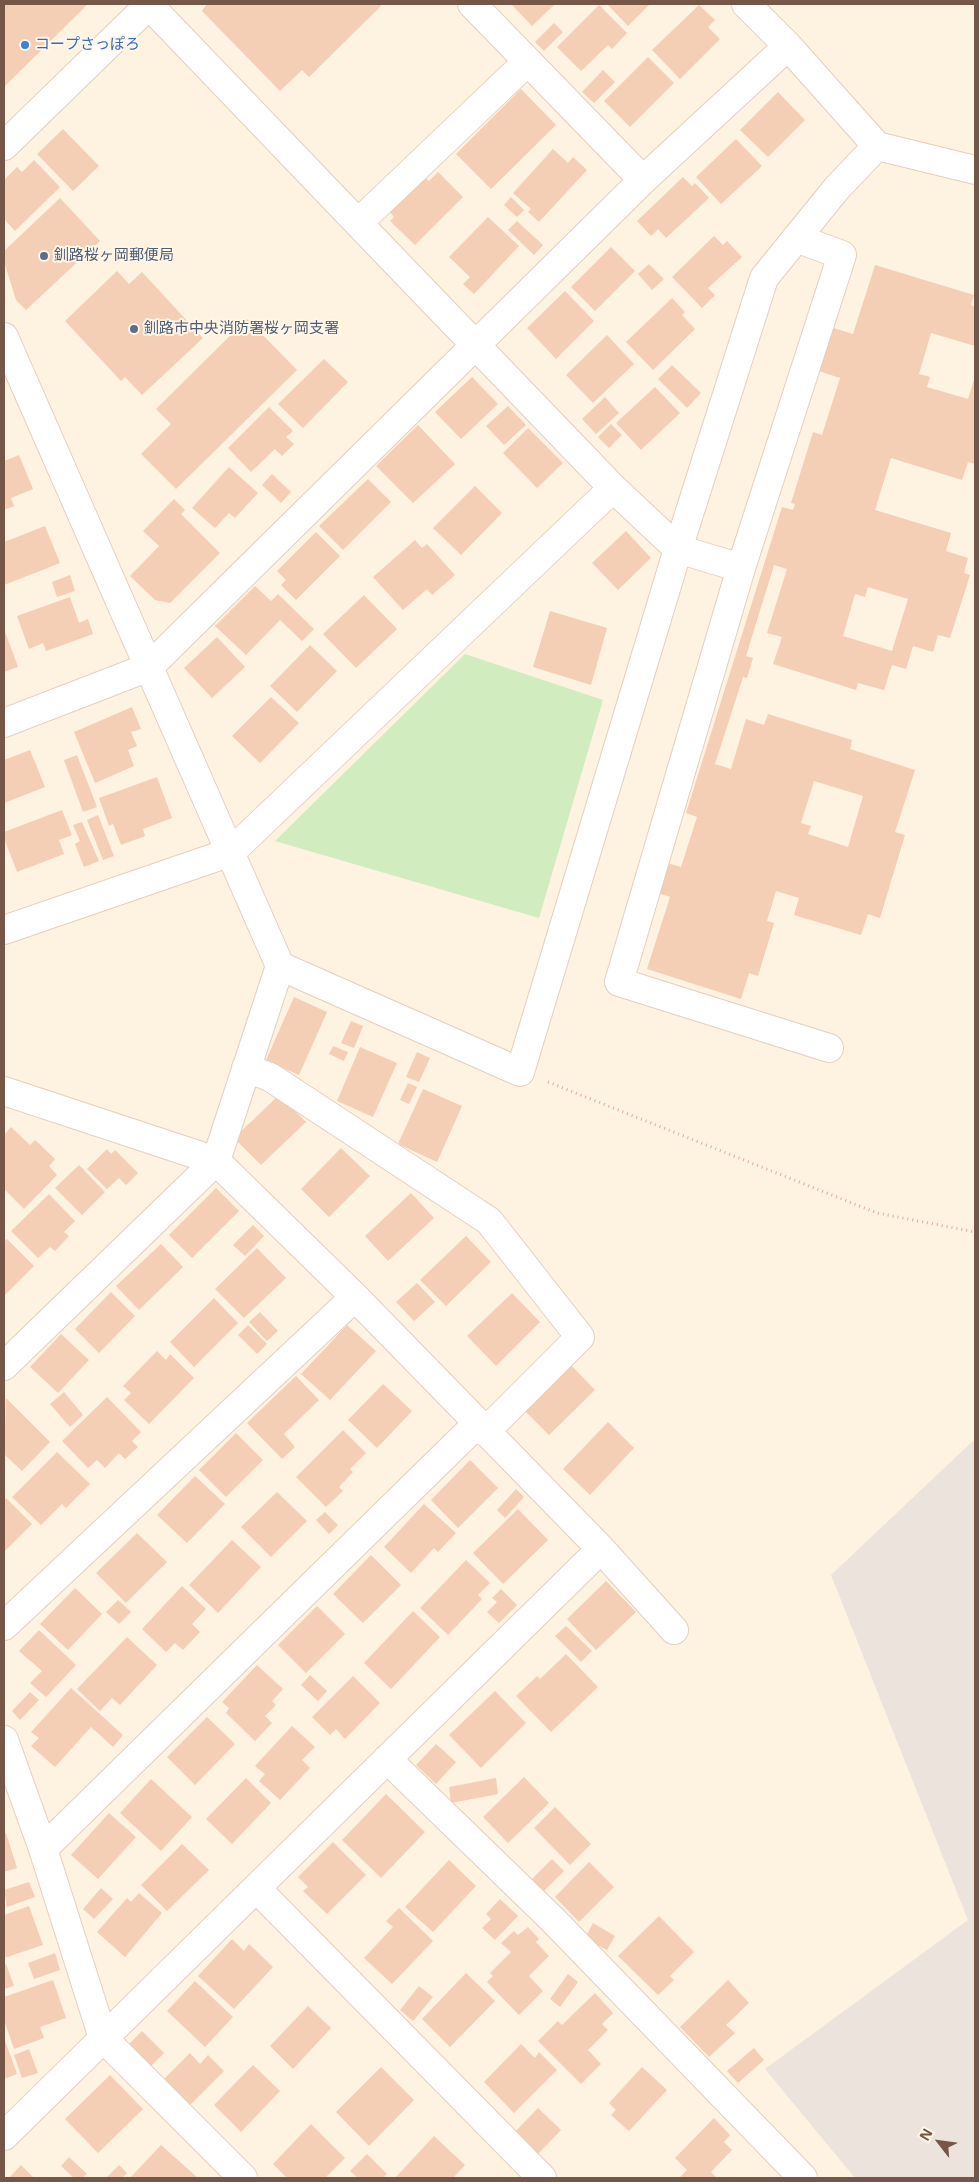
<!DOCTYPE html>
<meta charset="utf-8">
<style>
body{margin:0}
#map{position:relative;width:979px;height:2182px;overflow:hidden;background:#fef2e0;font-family:"Open Sans",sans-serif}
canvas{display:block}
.frame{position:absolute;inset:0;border:5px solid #765646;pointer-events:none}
.north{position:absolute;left:914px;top:2117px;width:50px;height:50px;-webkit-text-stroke:4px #fff6e8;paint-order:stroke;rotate:300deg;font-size:14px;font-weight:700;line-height:20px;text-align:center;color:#765646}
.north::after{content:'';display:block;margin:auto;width:18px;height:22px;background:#765646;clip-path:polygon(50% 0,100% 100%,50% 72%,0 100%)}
</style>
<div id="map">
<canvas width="979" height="2182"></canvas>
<div class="frame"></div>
<div class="north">N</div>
</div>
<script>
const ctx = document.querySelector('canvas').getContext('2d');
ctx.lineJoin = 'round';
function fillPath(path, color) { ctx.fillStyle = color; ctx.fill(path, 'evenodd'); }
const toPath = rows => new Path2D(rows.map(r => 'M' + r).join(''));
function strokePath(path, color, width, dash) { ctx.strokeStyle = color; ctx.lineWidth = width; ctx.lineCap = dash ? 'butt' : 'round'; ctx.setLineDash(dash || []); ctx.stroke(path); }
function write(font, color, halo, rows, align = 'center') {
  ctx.font = font + ' "Open Sans","Noto Sans JP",sans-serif'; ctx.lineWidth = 4; ctx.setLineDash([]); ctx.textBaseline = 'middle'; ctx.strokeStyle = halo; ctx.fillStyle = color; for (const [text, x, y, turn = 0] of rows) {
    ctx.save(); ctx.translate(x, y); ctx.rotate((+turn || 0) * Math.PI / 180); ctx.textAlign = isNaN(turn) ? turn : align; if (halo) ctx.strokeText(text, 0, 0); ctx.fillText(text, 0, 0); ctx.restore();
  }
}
fillPath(toPath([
 [975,1439,975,2178,855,2178,765,2069,968,1920,831,1575]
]), '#ece3dc');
fillPath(toPath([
 [465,654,603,700,539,918,275,841]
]), '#d1ecbe');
fillPath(toPath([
 [4,4,88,4,4,87],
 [207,4,379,4,381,6,309,77,302,70,280,91,202,11],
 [511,4,555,4,532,26],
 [607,4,650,4,628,26],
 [599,5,627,33,612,49,608,45,581,71,557,47],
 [699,5,715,20,708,27,720,39,680,79,652,50],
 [554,23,563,32,544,51,535,42],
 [648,57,674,83,630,127,604,101],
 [603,70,615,82,594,103,582,92],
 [521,89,556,125,491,189,456,154],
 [778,92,805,120,768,157,740,130],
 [63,129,99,166,73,191,37,154],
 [736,139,762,166,721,204,696,177],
 [553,149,568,163,573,157,587,170,539,222,528,212,531,209,513,193],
 [34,160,60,187,15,231,4,219,4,180,17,167,22,172],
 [438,172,463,197,415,245,390,221,394,217,390,212,425,177,429,181],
 [683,177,692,186,695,183,709,198,666,238,658,229,651,236,637,221],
 [511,197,524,210,517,217,504,205],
 [60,198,100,241,26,310,16,300,4,261,4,251],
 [488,217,519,246,474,294,463,284,470,277,449,257],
 [517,221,543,245,534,255,508,230],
 [714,236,723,245,727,241,742,257,708,288,715,295,702,308,672,277],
 [611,247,635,271,595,311,571,287],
 [649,264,664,279,652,290,638,274],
 [875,265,974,295,971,305,975,307,975,346,931,333,919,374,930,377,927,387,968,399,975,376,975,464,968,462,962,480,891,458,875,510,951,533,946,551,968,558,964,573,970,575,950,638,938,635,933,652,913,646,906,669,892,665,884,690,858,683,856,690,773,664,782,637,767,633,787,569,774,565,746,656,753,658,747,678,743,677,715,764,731,769,746,719,764,725,768,714,852,740,850,749,915,770,895,832,905,835,880,918,868,914,861,935,794,915,799,898,776,891,767,921,774,923,758,976,749,973,741,999,647,969,670,897,634,885,644,856,681,867,697,817,686,813,782,507,793,510,795,504,791,503,813,432,822,435,840,378,800,365,814,322,853,334],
 [868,587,908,599,892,651,843,636,855,594,865,597],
 [814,781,863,796,848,847,808,834,811,826,801,823],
 [117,271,129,284,142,272,203,338,142,395,125,377,121,381,65,321],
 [565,291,594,321,556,359,527,328],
 [672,298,685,312,682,315,695,329,653,370,626,342],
 [247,319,297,370,176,489,141,454,171,424,156,409],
 [607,335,634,364,593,403,566,375],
 [324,359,348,382,303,428,278,404],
 [672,365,701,393,687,408,658,379],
 [472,377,498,404,461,439,435,412],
 [655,387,680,413,641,450,616,423],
 [605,397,619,413,596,434,582,419],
 [508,406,526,425,504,445,486,426],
 [269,407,293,431,286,437,294,444,282,456,275,449,251,472,228,448],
 [611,424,622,435,609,448,598,437],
 [418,425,455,464,413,503,376,466],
 [528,428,563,463,537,488,503,453],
 [19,455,33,489,11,498,14,506,4,510,4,461],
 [229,467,258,493,235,518,229,513,215,528,192,508],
 [272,474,291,492,281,503,262,485],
 [368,479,391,502,343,550,319,526],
 [475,486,502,513,461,555,433,528],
 [174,499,185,510,181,514,220,553,170,603,155,600,130,576,159,546,143,531],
 [45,526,60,563,4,585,4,542],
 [626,531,651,558,618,590,592,563],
 [316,532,340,556,296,600,281,585,286,580,277,571],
 [415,540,422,548,427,544,455,575,432,595,427,589,403,610,373,577],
 [70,575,75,591,57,597,52,582],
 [255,586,271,601,278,594,314,629,302,641,280,620,246,655,215,626],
 [364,595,397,629,356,668,323,634],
 [70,597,79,623,88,619,93,634,46,651,43,643,29,649,17,616],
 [550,611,607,628,591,685,533,667],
 [4,629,18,667,4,672],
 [217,637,245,667,212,698,184,668],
 [310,645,337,671,297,712,270,686],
 [271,697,299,723,260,763,232,736],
 [132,707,141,729,131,732,137,746,128,750,134,766,95,783,74,732],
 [30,750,45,787,4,803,4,760],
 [77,755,97,807,83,812,64,760],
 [157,777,172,818,143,829,145,836,121,845,113,824,109,826,99,798],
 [62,810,72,835,59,840,64,854,17,872,4,838,4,832],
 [98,815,114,856,103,860,87,820],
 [82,822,99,861,84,867,75,844,80,841,73,825],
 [294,997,327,1012,299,1075,266,1060],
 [351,1021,363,1026,354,1048,341,1043],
 [333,1046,348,1052,344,1061,329,1054],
 [360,1047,397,1063,373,1117,337,1101],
 [417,1052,430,1058,419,1082,406,1077],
 [408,1083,417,1087,409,1104,400,1100],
 [423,1089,462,1106,437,1162,398,1144],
 [279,1095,306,1122,261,1165,234,1138],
 [11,1127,30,1145,35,1140,55,1159,49,1166,57,1175,24,1209,4,1189,4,1135],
 [341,1148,370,1176,329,1217,301,1189],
 [107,1149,111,1154,115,1150,138,1173,126,1185,119,1178,107,1189,87,1169],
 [79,1165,105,1192,82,1215,55,1188],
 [216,1188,239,1211,192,1258,169,1235],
 [411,1193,434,1218,388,1261,365,1236],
 [49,1194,75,1221,64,1232,69,1236,55,1251,50,1247,38,1258,11,1231],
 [253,1225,264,1236,245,1256,233,1245],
 [466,1236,491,1262,446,1306,420,1280],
 [7,1239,34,1266,4,1296,4,1242],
 [161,1244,183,1267,139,1310,116,1286],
 [257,1248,286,1278,244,1318,215,1289],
 [417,1283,435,1302,414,1321,396,1302],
 [111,1292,135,1316,99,1353,75,1329],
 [512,1293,540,1322,496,1366,467,1336],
 [214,1298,238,1323,194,1367,170,1342],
 [260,1312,278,1331,267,1341,249,1322],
 [248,1325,267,1344,257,1354,238,1335],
 [347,1325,376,1351,330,1400,301,1374],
 [61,1334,89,1360,58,1393,30,1367],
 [157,1351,166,1360,170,1354,194,1378,149,1424,124,1400,131,1393,123,1386],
 [570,1364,595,1390,549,1435,523,1409],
 [296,1376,319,1400,284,1434,295,1447,282,1459,247,1423],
 [383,1384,412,1411,377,1448,348,1420],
 [64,1392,83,1415,70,1427,50,1404],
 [107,1397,141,1432,132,1441,138,1447,125,1459,119,1453,105,1468,97,1460,88,1468,62,1441],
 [6,1398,50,1442,22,1471,4,1454],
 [608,1422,634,1448,590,1495,563,1469],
 [343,1430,366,1453,350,1469,353,1472,339,1487,343,1491,326,1507,296,1477],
 [236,1433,263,1460,226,1497,199,1470],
 [57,1452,90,1484,66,1508,62,1504,41,1525,12,1497],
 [470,1460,498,1488,458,1528,431,1500],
 [195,1476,225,1504,187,1543,157,1515],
 [516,1489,524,1497,505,1518,497,1510],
 [277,1492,307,1521,271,1557,241,1527],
 [6,1498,32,1524,4,1552,4,1501],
 [424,1504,456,1533,438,1552,434,1548,411,1573,384,1547],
 [518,1509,548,1540,503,1584,473,1553],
 [325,1512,338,1525,329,1534,316,1520],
 [137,1533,167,1562,126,1603,96,1573],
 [232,1540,261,1567,218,1613,189,1585],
 [371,1555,401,1585,363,1623,333,1594],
 [466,1560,490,1583,478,1595,482,1599,448,1635,420,1608],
 [606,1581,636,1612,596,1650,567,1619],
 [182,1586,206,1609,192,1624,200,1632,183,1650,175,1643,166,1652,142,1629],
 [75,1588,102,1614,68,1650,40,1624],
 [501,1589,517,1605,499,1623,487,1612,497,1602,492,1598],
 [118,1600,131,1612,119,1624,106,1612],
 [317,1606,345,1634,306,1673,278,1645],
 [413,1611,440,1637,391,1689,364,1663],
 [566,1626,592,1651,581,1662,555,1636],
 [39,1630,76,1665,46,1697,30,1683,42,1671,19,1651],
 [127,1637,157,1665,120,1705,112,1698,100,1711,77,1689],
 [566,1654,598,1687,551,1732,516,1696,537,1676,540,1679],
 [257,1665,283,1689,272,1701,276,1705,265,1716,272,1723,255,1741,226,1713,229,1708,222,1702],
 [310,1675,327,1691,318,1701,301,1685],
 [353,1676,380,1703,345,1739,336,1729,330,1735,312,1717],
 [71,1688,123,1735,113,1747,91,1727,55,1767,31,1746,39,1738,31,1732],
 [495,1691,526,1723,481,1768,449,1735],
 [30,1692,39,1700,20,1720,12,1711],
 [207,1717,235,1744,195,1785,167,1757],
 [292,1726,315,1747,302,1760,310,1768,280,1800,259,1781,265,1774,255,1766],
 [436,1744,456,1762,436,1784,416,1765],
 [524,1777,549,1803,508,1843,483,1817],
 [246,1778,271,1803,232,1844,206,1819],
 [496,1778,498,1794,451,1803,449,1787],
 [151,1779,192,1817,161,1851,120,1813],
 [386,1794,425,1832,381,1878,342,1840],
 [555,1807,591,1844,570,1865,534,1828],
 [109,1813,136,1837,98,1879,71,1855],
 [4,1833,6,1833,17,1868,4,1872],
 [333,1842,366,1875,327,1914,303,1891,308,1887,298,1877],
 [182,1844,209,1870,167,1911,141,1885],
 [552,1859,564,1871,542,1893,530,1881],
 [449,1860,476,1886,433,1932,405,1907],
 [589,1862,614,1887,579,1922,555,1897],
 [29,1882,35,1897,7,1907,4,1890],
 [101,1888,113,1899,94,1919,83,1909],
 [139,1893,162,1913,125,1957,97,1932,127,1898,131,1902],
 [500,1899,518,1916,495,1940,482,1928,491,1919,486,1914],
 [29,1906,43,1945,4,1958,4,1915],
 [399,1908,433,1941,392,1984,364,1958,393,1927,386,1921],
 [659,1916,694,1952,670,1976,674,1980,658,1995,618,1956],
 [593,1923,615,1936,607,1950,585,1938],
 [528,1927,539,1939,536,1942,549,1956,529,1976,543,1991,519,2015,487,1982,493,1976,490,1973,511,1952,501,1943,514,1931,518,1935],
 [232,1939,244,1951,249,1944,273,1967,234,2009,198,1976],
 [55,1953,60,1970,34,1979,28,1963],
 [6,1964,14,1986,4,1989,4,1965],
 [466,1973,495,2001,450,2047,422,2019],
 [568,1974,578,1982,560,2007,550,1999],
 [53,1980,66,2018,40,2027,44,2038,14,2049,4,2020,4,1997],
 [728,1980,749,2003,726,2025,735,2033,709,2057,680,2027],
 [195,1981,233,2017,205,2047,167,2011],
 [419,1986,433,1997,413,2021,400,2010],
 [595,1993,613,2013,602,2024,608,2030,588,2050,601,2064,581,2084,538,2041,558,2021,562,2025],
 [308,2006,331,2028,293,2069,270,2046],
 [142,2031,164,2053,151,2066,129,2044],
 [4,2038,17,2074,4,2079],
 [521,2044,535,2058,539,2052,557,2070,514,2113,484,2082],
 [754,2048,764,2060,738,2083,727,2071],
 [29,2049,38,2073,22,2078,14,2055],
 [190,2053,200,2064,208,2055,224,2071,190,2105,164,2079],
 [253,2065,280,2091,241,2132,214,2105],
 [381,2067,414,2100,369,2146,336,2112],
 [642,2067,667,2090,629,2131,611,2115,616,2110,609,2103],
 [110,2075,143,2109,98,2153,65,2119],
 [538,2108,561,2130,538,2154,515,2132],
 [714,2118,730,2135,724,2142,732,2150,711,2172,717,2178,679,2178,687,2170,675,2158],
 [311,2124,345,2158,325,2178,287,2178,273,2164],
 [434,2136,465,2165,453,2178,395,2178],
 [161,2145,198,2178,130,2178],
 [367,2154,387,2174,383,2178,358,2178,350,2171],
 [69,2157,87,2174,82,2178,74,2178,61,2166],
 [21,2165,34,2178,9,2178],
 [119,2165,127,2173,122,2178,106,2178]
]), '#f5ceb6');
const minor = toPath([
 [472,4,643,180],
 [746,4,788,46,877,146,975,170],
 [149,5,358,223],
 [527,62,358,223,613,488,678,549,741,568,619,982,829,1048],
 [4,146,150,4],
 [4,337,280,966,216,1161,4,1366],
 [741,568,842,255,796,238],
 [4,723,149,667,643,180,788,46],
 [4,930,231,852,613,488],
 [280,966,520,1072,678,549,764,278,837,188,877,146],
 [246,1068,270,1077,489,1221,580,1337,485,1432],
 [4,1091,216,1161,355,1297,601,1549,674,1630],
 [4,1626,355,1297],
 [4,1740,43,1849,103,2038,243,2178],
 [387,1759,553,1920,803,2178],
 [43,1849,477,1424],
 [257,1889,542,2178],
 [4,2136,601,1549]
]);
strokePath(minor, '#e4cfbf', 30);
strokePath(toPath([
 [548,1082,877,1213,975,1232]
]), '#d9b19a', 3, [1, 4]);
strokePath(minor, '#fff', 28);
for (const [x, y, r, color] of [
 [25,45,5,"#3f7fe0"],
 [44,256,5,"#5c6f8a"],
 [134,329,5,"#5c6f8a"]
]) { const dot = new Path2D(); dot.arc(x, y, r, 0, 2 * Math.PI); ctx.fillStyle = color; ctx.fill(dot); strokePath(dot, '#fff6e8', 2); }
write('15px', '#366cbe', '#fff6e8', [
 ["コープさっぽろ",35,45]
], 'left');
write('15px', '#4e5e75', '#fff6e8', [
 ["釧路桜ヶ岡郵便局",54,256],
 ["釧路市中央消防署桜ヶ岡支署",144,329]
], 'left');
</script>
